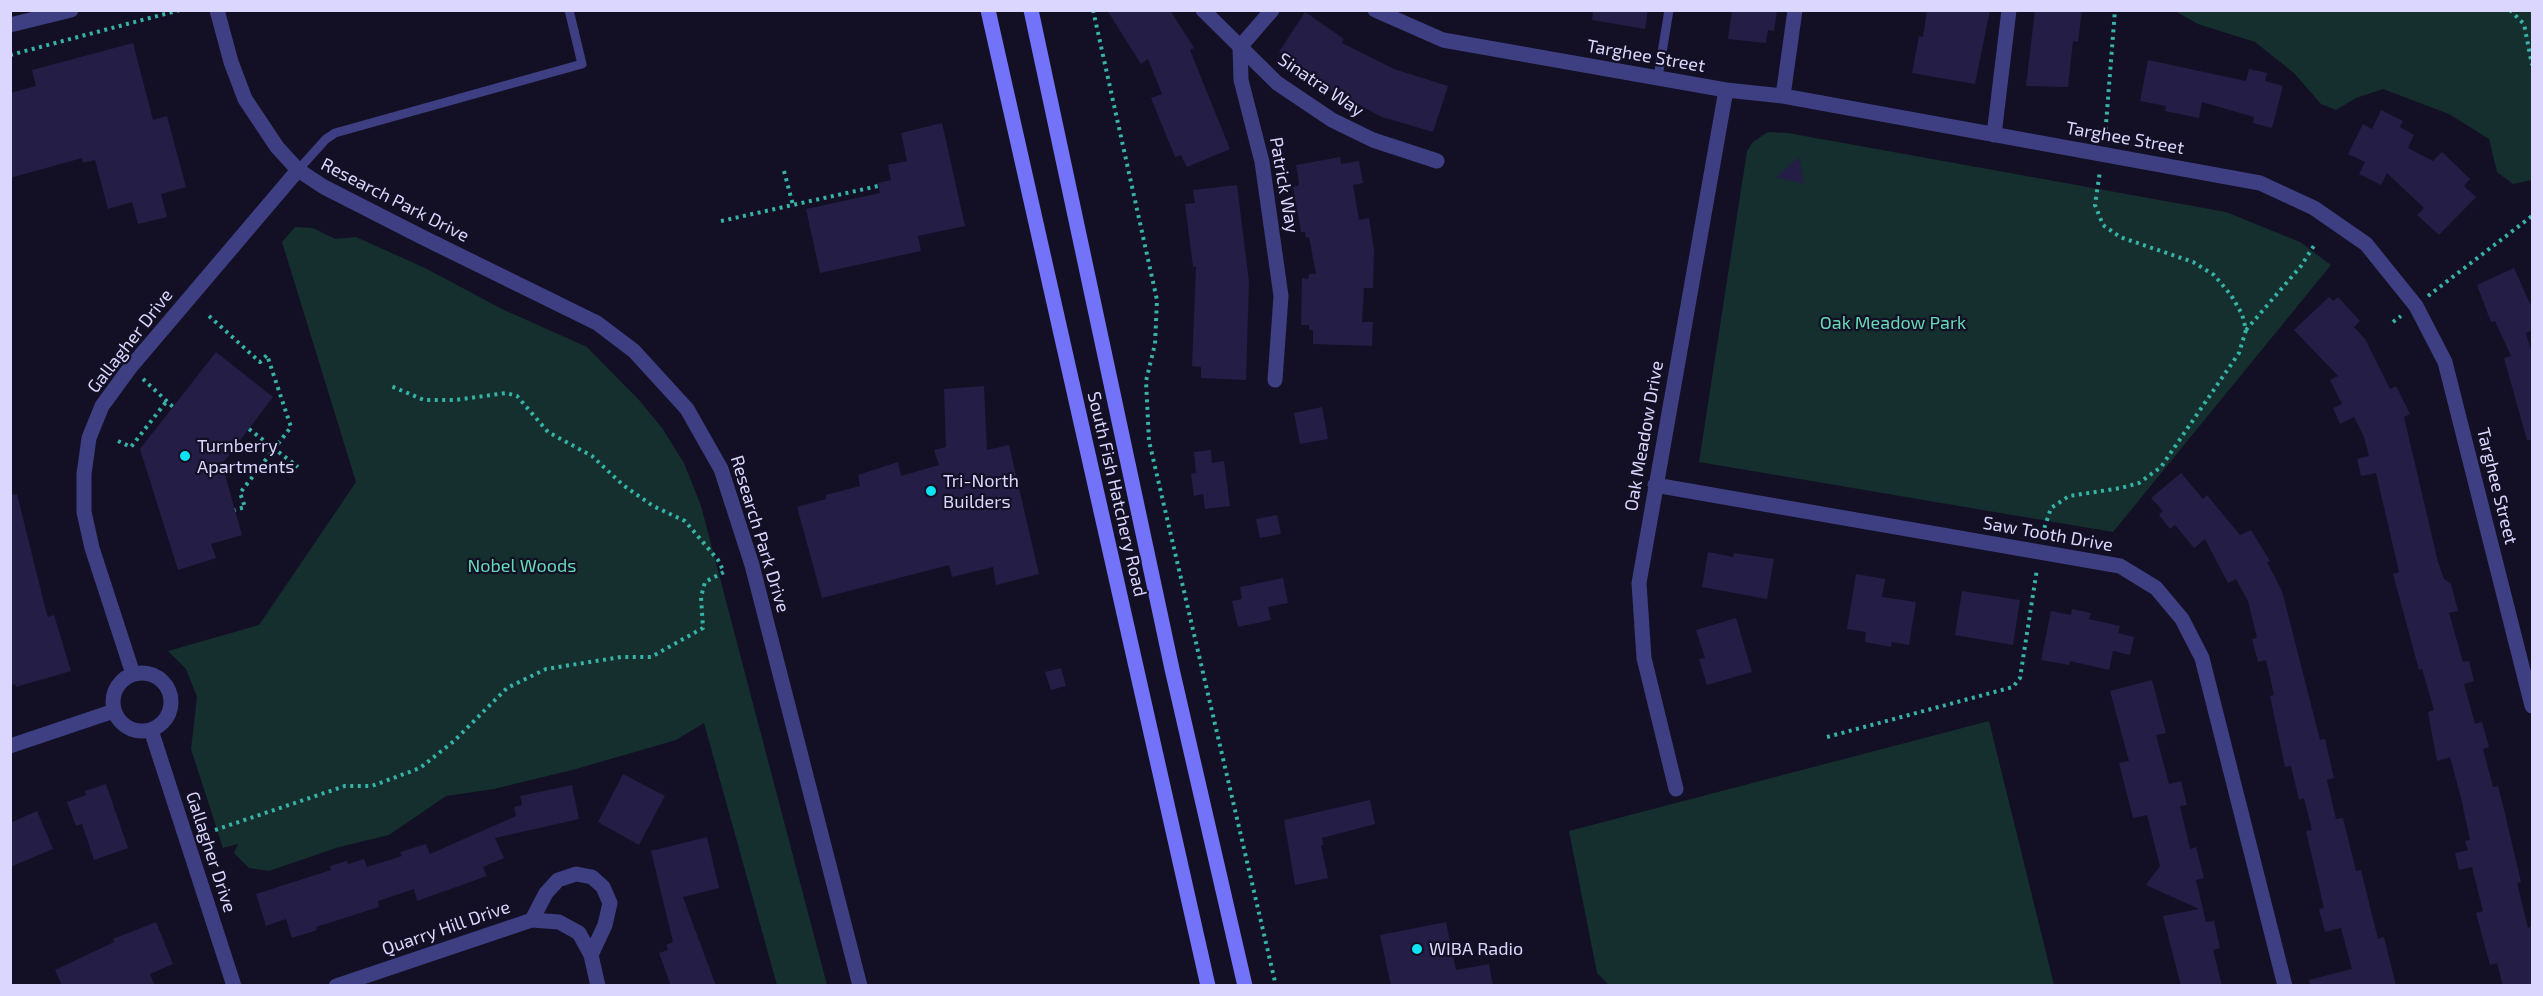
<!DOCTYPE html>
<style>
body{margin:0}
#map{position:relative;width:2543px;height:996px;overflow:hidden;background:#131025;font-family:"Exo 2",sans-serif}
canvas{display:block}
.frame{position:absolute;inset:0;border:12px solid #dad6fd;pointer-events:none}
</style>
<div id="map">
<canvas width="2543" height="996"></canvas>
<div class="frame"></div>
</div>
<script>
const ctx = document.querySelector('canvas').getContext('2d');
ctx.lineJoin = 'round';
function fillPath(path, color) { ctx.fillStyle = color; ctx.fill(path, 'evenodd'); }
const toPath = rows => new Path2D(rows.map(r => 'M' + r).join(''));
function strokePath(path, color, width, dash) { ctx.strokeStyle = color; ctx.lineWidth = width; ctx.lineCap = dash ? 'butt' : 'round'; ctx.setLineDash(dash || []); ctx.stroke(path); }
function write(font, color, halo, rows, align = 'center') {
  ctx.font = font + ' "Exo 2",sans-serif'; ctx.lineWidth = 4.5; ctx.setLineDash([]); ctx.textBaseline = 'middle'; ctx.strokeStyle = halo; ctx.fillStyle = color; for (const [text, x, y, turn = 0] of rows) {
    ctx.save(); ctx.translate(x, y); ctx.rotate((+turn || 0) * Math.PI / 180); ctx.textAlign = isNaN(turn) ? turn : align; if (halo) ctx.strokeText(text, 0, 0); ctx.fillText(text, 0, 0); ctx.restore();
  }
}
fillPath(toPath([
 [2175,11,2532,11,2532,180,2513,184,2497,172,2489,139,2449,114,2383,89,2356,98,2336,110,2321,104,2294,73,2255,42,2198,24],
 [1768,132,1788,133,2226,212,2300,242,2331,265,2113,532,1699,462,1747,151,1753,142],
 [295,227,313,228,335,239,356,237,425,268,502,309,587,347,639,400,662,428,684,463,701,506,827,985,777,985,704,723,676,740,576,769,494,789,446,796,389,835,339,847,269,871,249,868,234,853,238,844,223,848,191,749,197,697,186,669,168,651,259,625,356,482,282,242],
 [1989,721,2054,985,1610,986,1597,973,1569,831]
]), '#142f2d');
fillPath(toPath([
 [1107,10,1170,10,1194,48,1190,50,1230,149,1187,167,1181,155,1175,157,1151,98,1162,94,1148,59,1141,64],
 [1593,10,1648,10,1645,29,1592,20],
 [1732,10,1777,10,1774,31,1768,30,1766,43,1728,39],
 [1927,10,1990,10,1975,84,1912,73,1919,36,1923,37],
 [2035,10,2082,10,2078,42,2073,41,2068,87,2026,86],
 [1305,12,1344,39,1342,43,1394,69,1448,86,1433,132,1382,117,1326,88,1328,85,1279,52],
 [133,43,153,120,167,116,186,187,161,194,167,217,138,224,132,202,108,209,95,160,83,163,82,158,10,178,10,93,36,86,32,70],
 [2148,60,2246,81,2249,69,2267,73,2265,81,2283,86,2272,128,2253,123,2254,117,2202,102,2199,118,2165,111,2166,106,2140,101],
 [2381,110,2403,121,2400,127,2414,135,2408,148,2433,161,2442,152,2470,179,2464,186,2476,197,2439,235,2417,215,2424,208,2387,173,2381,185,2359,174,2365,162,2348,154,2363,124,2372,129],
 [942,123,965,226,918,236,921,251,820,273,806,209,880,193,878,183,891,180,888,165,907,161,901,133],
 [1340,157,1341,164,1359,161,1363,183,1353,185,1359,220,1369,218,1374,250,1373,288,1364,288,1362,322,1373,322,1372,346,1313,344,1313,330,1309,330,1309,325,1301,325,1302,278,1308,279,1309,274,1316,274,1309,237,1306,238,1305,232,1301,232,1293,187,1298,186,1299,182,1296,165],
 [1799,157,1804,184,1776,177],
 [1237,185,1249,282,1246,380,1201,378,1201,367,1192,366,1196,267,1193,267,1185,204,1195,203,1193,190],
 [2514,268,2532,308,2532,330,2526,333,2532,354,2532,440,2527,440,2504,358,2511,356,2495,321,2491,322,2477,285],
 [2329,297,2333,301,2338,297,2360,321,2354,327,2365,339,2390,389,2396,386,2410,414,2404,417,2438,562,2444,579,2451,584,2458,611,2449,613,2463,662,2469,661,2474,681,2464,684,2475,724,2482,722,2489,747,2483,749,2493,787,2498,786,2506,818,2521,882,2517,883,2528,928,2532,926,2532,986,2503,986,2497,963,2490,965,2476,913,2483,911,2472,867,2459,870,2455,853,2468,850,2465,841,2470,840,2461,798,2450,757,2437,761,2428,712,2434,710,2422,669,2419,670,2393,574,2399,572,2376,473,2361,476,2357,459,2369,456,2364,437,2354,417,2340,424,2333,408,2342,404,2330,380,2338,376,2294,330],
 [216,352,273,397,222,464,242,535,211,544,216,558,178,570,140,449],
 [984,386,987,450,1009,445,1039,574,996,585,993,567,952,577,949,565,822,598,797,507,826,499,826,495,860,486,858,475,898,462,901,476,939,465,934,450,946,447,944,389],
 [1322,407,1328,439,1300,444,1294,413],
 [1211,450,1212,463,1224,461,1230,506,1205,509,1203,494,1194,496,1191,474,1196,473,1194,452],
 [2181,473,2203,499,2207,495,2240,535,2251,530,2270,561,2267,562,2282,591,2320,740,2325,739,2334,778,2327,780,2336,819,2343,818,2356,871,2361,870,2378,939,2384,937,2396,986,2310,986,2309,980,2352,969,2341,928,2325,932,2319,909,2324,908,2306,831,2312,830,2304,798,2299,800,2291,766,2285,767,2270,696,2274,695,2266,660,2258,662,2252,639,2257,638,2248,601,2236,579,2228,583,2205,539,2194,548,2175,525,2170,529,2159,515,2163,511,2151,498],
 [17,494,46,611,48,617,54,615,71,671,16,687,15,684,10,686,10,495],
 [1277,515,1281,534,1260,538,1256,519],
 [1708,552,1733,557,1734,553,1774,559,1767,599,1702,587],
 [1856,574,1885,579,1882,597,1916,602,1909,645,1892,642,1891,647,1865,642,1866,632,1847,629],
 [1283,578,1288,603,1268,607,1271,620,1238,627,1232,601,1242,599,1240,587],
 [1962,591,2020,600,2013,645,1955,635],
 [2072,609,2091,613,2089,619,2120,626,2118,633,2134,637,2130,655,2113,651,2109,670,2070,661,2069,665,2041,660,2051,611,2071,615],
 [1736,618,1752,672,1707,685,1699,659,1705,658,1696,630],
 [1061,668,1066,686,1051,690,1045,672],
 [2152,680,2166,733,2156,735,2169,784,2181,781,2187,805,2180,806,2190,849,2196,847,2204,878,2196,880,2206,922,2214,921,2220,948,2213,950,2222,986,2181,986,2163,916,2199,909,2146,885,2160,866,2147,815,2133,818,2119,763,2129,761,2110,691],
 [623,774,665,796,639,845,598,822],
 [106,784,128,848,94,860,82,824,76,826,67,802,86,795,85,791],
 [572,785,579,819,495,838,504,858,483,867,487,876,417,901,414,889,378,901,379,907,316,927,317,930,292,938,286,919,266,926,256,894,331,870,330,866,347,861,348,864,364,859,367,867,402,856,400,852,426,844,430,854,516,816,514,807,522,805,520,796],
 [1370,800,1375,824,1322,838,1323,845,1321,845,1328,878,1295,885,1284,820],
 [37,811,53,849,10,867,10,823],
 [707,837,719,888,683,897,716,986,671,986,659,953,668,950,666,945,673,942,651,851],
 [156,922,173,964,150,974,155,986,62,986,55,970,114,942,113,939],
 [1446,922,1456,970,1489,964,1493,986,1391,986,1380,935]
]), '#241d45');
strokePath(toPath([
 [1093,10,1157,300,1155,344,1146,381,1149,441,1276,986],
 [2510,10,2524,24,2532,65],
 [10,55,180,10],
 [2105,137,2115,10],
 [784,171,793,205],
 [721,221,878,186],
 [2428,296,2532,216],
 [209,316,260,362,267,355,291,427,240,493,245,507,235,510],
 [2393,322,2401,316],
 [2246,330,2301,266,2315,244],
 [143,379,173,407],
 [249,429,298,467],
 [118,441,131,447,166,402],
 [2042,535,2051,508,2069,496,2121,488,2139,483,2161,467,2239,353,2246,330,2242,314,2231,295,2214,275,2193,262,2120,237,2103,225,2095,205,2100,171],
 [1827,737,2013,687,2020,678,2037,569],
 [215,830,345,786,372,786,420,768,454,741,507,688,546,669,621,657,651,657,703,628,701,597,705,582,724,572,718,560,685,521,653,506,623,485,592,456,548,432,517,396,506,393,455,400,424,400,391,386]
]), '#36b2a7', 4, [3, 4.5]);
strokePath(toPath([
 [1658,77,1669,10],
 [298,170,326,139,335,133,582,64,569,10]
]), '#3e3e82', 9);
strokePath(toPath([
 [217,10,231,62,245,99,277,147,298,170,324,187,424,238,597,323,634,351,687,409,721,469,752,565,860,986],
 [1203,10,1277,83,1332,120,1373,140,1437,161],
 [1272,10,1240,47,1241,80,1262,162,1281,296,1275,380],
 [1375,10,1443,40,1726,90,1783,96,2260,183,2314,208,2366,244,2416,306,2445,362,2532,706],
 [1783,96,1795,10],
 [1994,135,2009,10],
 [1655,485,2120,566,2156,588,2182,619,2202,658,2285,986],
 '113 702a29 29 0 1 1 58 0a29 29 0 1 1-58 0Z',
 [133,674,92,548,84,512,84,474,89,438,102,406,129,369,298,170],
 [151,730,234,986],
 [10,746,114,711],
 [1676,789,1644,658,1639,583,1726,90],
 [532,920,546,893,558,880,576,874,592,877,603,887,610,903,605,925,591,955],
 [336,986,532,920,559,922,579,933,591,955,598,986]
]), '#3e3e82', 15);
strokePath(toPath([
 [10,25,71,10]
]), '#3e3e82', 15);
strokePath(toPath([
 [988,10,1208,986],
 [1031,10,1172,669,1245,986]
]), '#7273f8', 15);
for (const [x, y, r, color] of [
 [185,456,6,"#0ce3f3"],
 [931,491,6,"#0ce3f3"],
 [1417,949,6,"#0ce3f3"]
]) { const dot = new Path2D(); dot.arc(x, y, r, 0, 2 * Math.PI); ctx.fillStyle = color; ctx.fill(dot); strokePath(dot, '#131025', 2); }
write('18px', '#dad6fd', '#131025', [
 ["Targhee Street",1646,56,10],
 ["Sinatra Way",1321,85,34],
 ["Targhee Street",2125,138,10],
 ["Patrick Way",1284,185,80],
 ["Research Park Drive",395,200,27],
 ["Gallagher Drive",130,341,-52],
 ["Oak Meadow Drive",1644,436,-80],
 ["Targhee Street",2497,486,76],
 ["South Fish Hatchery Road",1117,494,77],
 ["Research Park Drive",760,534,73],
 ["Saw Tooth Drive",2048,534,10],
 ["Gallagher Drive",211,852,72],
 ["Quarry Hill Drive",446,928,-19]
]);
write('18px', '#65dab9', '#131025', [
 ["Oak Meadow Park",1893,323],
 ["Nobel Woods",522,566]
]);
write('18px', '#dad6fd', '#131025', [
 ["Turnberry",197,446],
 ["Apartments",197,467],
 ["Tri-North",943,481],
 ["Builders",943,502],
 ["WIBA Radio",1429,949]
], 'left');
</script>
